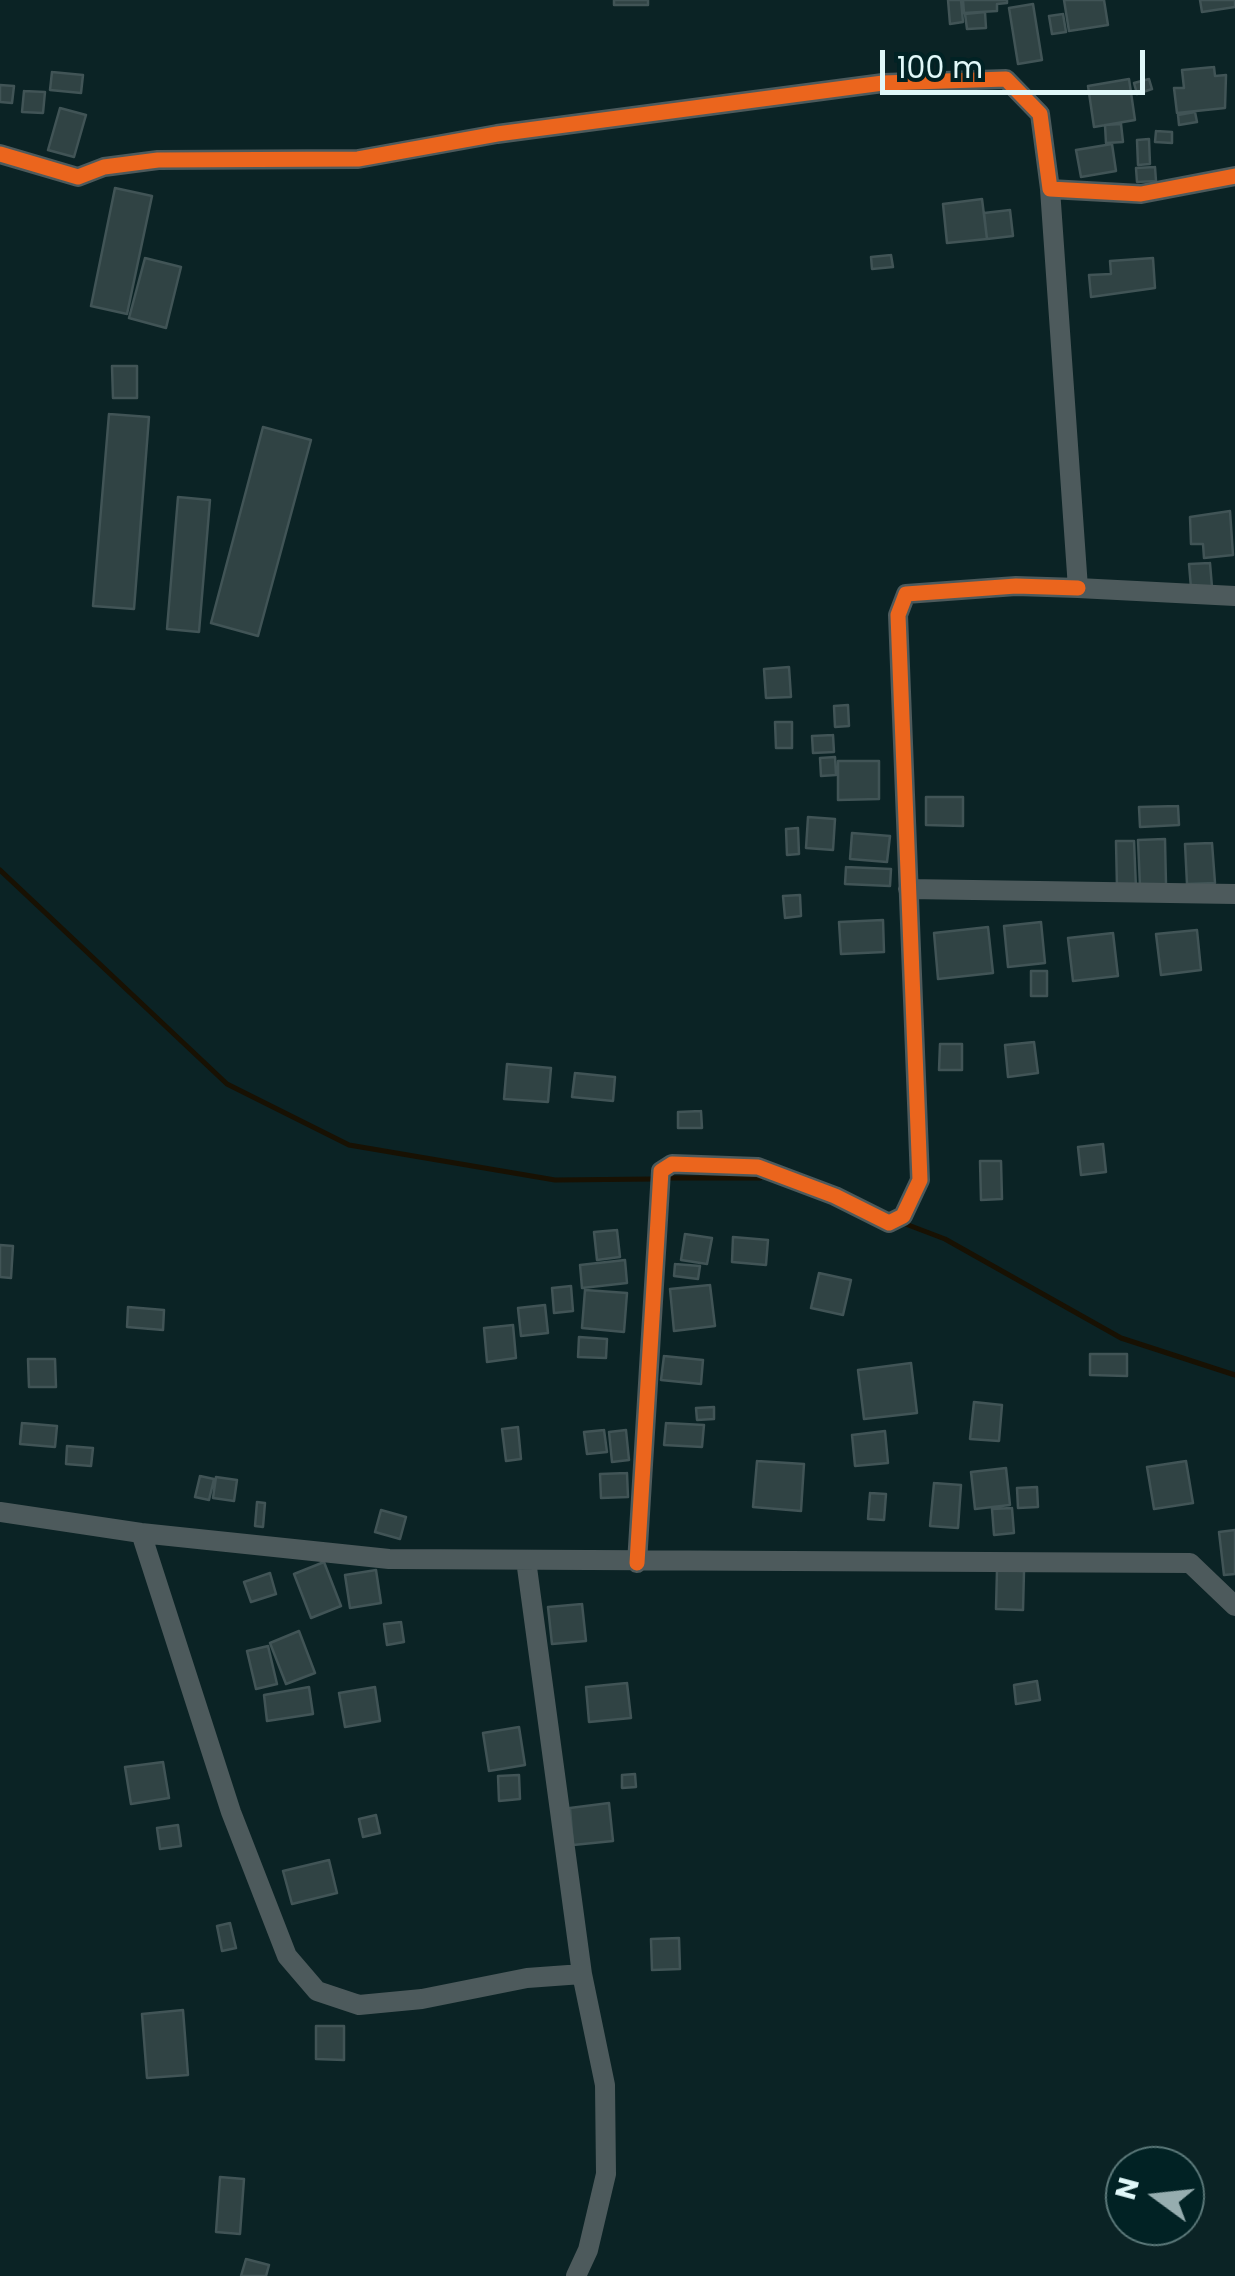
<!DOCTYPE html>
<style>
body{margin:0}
#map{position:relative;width:1235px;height:2276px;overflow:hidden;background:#0b2325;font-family:Poppins,sans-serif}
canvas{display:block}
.north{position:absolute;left:1105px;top:2146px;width:100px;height:100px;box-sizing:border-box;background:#012224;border:2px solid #5b7879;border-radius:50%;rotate:285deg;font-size:28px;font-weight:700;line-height:40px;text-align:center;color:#e1f8f9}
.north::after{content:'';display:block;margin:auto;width:35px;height:45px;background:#96adaf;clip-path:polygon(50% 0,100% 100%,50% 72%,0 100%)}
.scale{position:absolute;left:880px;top:50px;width:265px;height:45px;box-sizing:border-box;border:5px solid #e1f8f9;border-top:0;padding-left:12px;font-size:30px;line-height:35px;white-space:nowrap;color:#e1f8f9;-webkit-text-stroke:8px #012224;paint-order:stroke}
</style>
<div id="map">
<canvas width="1235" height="2276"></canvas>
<div class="north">N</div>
<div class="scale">100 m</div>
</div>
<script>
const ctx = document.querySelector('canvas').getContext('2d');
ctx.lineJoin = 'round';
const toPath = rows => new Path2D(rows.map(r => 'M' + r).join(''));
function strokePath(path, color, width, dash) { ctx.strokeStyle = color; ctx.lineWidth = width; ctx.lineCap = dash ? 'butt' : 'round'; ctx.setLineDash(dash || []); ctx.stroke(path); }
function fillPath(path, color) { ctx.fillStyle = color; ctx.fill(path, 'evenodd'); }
strokePath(toPath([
 [0,870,227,1084,349,1145,555,1180,655,1179],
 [666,1178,760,1178],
 [903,1223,945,1239,1121,1338,1235,1375]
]), '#181103', 5);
const building = toPath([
 [614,0,648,0,648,5,614,5,614,0],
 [948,0,961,0,963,22,950,24,948,0],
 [963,0,1007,0,1007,3,997,4,997,11,964,13,963,0],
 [1064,0,1104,0,1108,25,1069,31,1064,0],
 [1200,0,1235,0,1235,7,1202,12,1200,0],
 [1033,4,1042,60,1018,64,1009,8,1033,4],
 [985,12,986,28,967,29,965,14,985,12],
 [1063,14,1066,32,1052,34,1049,16,1063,14],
 [1214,67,1215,76,1226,75,1225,108,1177,113,1174,88,1184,88,1182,70,1214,67],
 [52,72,83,75,81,93,50,90,52,72],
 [1129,79,1135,120,1094,127,1088,86,1129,79],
 [1149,79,1152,89,1137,94,1134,83,1149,79],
 [0,85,14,86,12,103,0,102,0,85],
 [24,91,45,92,43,113,22,112,24,91],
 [60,108,86,115,74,157,48,150,60,108],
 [1195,112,1197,122,1179,125,1178,115,1195,112],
 [1121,124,1123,142,1106,143,1105,125,1121,124],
 [1156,131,1172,132,1172,143,1155,142,1156,131],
 [1149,139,1150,164,1138,165,1137,140,1149,139],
 [1112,144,1116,171,1081,177,1076,150,1112,144],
 [1155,167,1156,181,1137,182,1136,168,1155,167],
 [115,188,152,196,127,314,91,306,115,188],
 [982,199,987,239,947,243,943,204,982,199],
 [1010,210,1013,236,987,239,984,213,1010,210],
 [891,255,893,267,872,269,871,257,891,255],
 [145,258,181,267,166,328,129,318,145,258],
 [1153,258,1155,288,1091,297,1089,275,1111,274,1110,261,1153,258],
 [112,366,137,366,137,398,113,398,112,366],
 [109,414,149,417,134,609,93,606,109,414],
 [263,427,311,440,258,636,211,623,263,427],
 [178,497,210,500,199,632,167,629,178,497],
 [1230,511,1233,555,1204,558,1203,544,1191,544,1190,517,1230,511],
 [1210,563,1212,587,1191,588,1189,564,1210,563],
 [789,667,791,697,766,698,764,669,789,667],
 [848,705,849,726,835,727,834,706,848,705],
 [775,722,792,722,792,748,776,748,775,722],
 [833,735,834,752,813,753,812,736,833,735],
 [835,757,836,775,821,776,820,758,835,757],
 [838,761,879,761,879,799,838,800,838,761],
 [926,797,963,797,963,826,926,825,926,797],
 [1178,806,1179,825,1140,827,1139,807,1178,806],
 [808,817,835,819,833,850,806,848,808,817],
 [798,828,799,854,787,855,786,829,798,828],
 [852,833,890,836,887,862,850,859,852,833],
 [1165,839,1166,885,1140,886,1138,840,1165,839],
 [1116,841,1134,841,1136,888,1117,888,1116,841],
 [1212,843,1215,883,1187,884,1185,844,1212,843],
 [846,867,891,869,890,886,845,884,846,867],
 [800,895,801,916,785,918,783,896,800,895],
 [883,920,884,952,841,954,839,922,883,920],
 [1041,922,1045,963,1008,967,1004,926,1041,922],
 [988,927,993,973,938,979,934,933,988,927],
 [1197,930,1201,970,1161,975,1156,934,1197,930],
 [1113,933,1118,976,1073,981,1068,938,1113,933],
 [1031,971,1047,971,1047,996,1031,996,1031,971],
 [1034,1042,1038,1073,1008,1077,1005,1045,1034,1042],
 [940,1044,962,1044,962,1070,939,1070,940,1044],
 [507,1064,551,1068,548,1102,504,1099,507,1064],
 [575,1073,615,1077,613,1101,572,1097,575,1073],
 [701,1111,702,1128,678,1128,678,1112,701,1111],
 [1103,1144,1106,1172,1081,1175,1078,1147,1103,1144],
 [980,1161,1001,1161,1002,1199,981,1200,980,1161],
 [617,1230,620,1257,597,1260,594,1232,617,1230],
 [685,1234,712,1238,707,1264,681,1260,685,1234],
 [733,1237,768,1240,766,1265,732,1262,733,1237],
 [0,1245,13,1246,11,1278,0,1277,0,1245],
 [625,1260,627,1283,582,1288,580,1265,625,1260],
 [675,1264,700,1266,698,1279,674,1276,675,1264],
 [819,1273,851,1280,843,1315,811,1308,819,1273],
 [710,1285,715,1326,674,1331,670,1289,710,1285],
 [571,1286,573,1311,554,1313,552,1288,571,1286],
 [585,1290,627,1293,624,1332,582,1328,585,1290],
 [545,1305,548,1333,521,1336,518,1308,545,1305],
 [128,1307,164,1310,163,1330,127,1327,128,1307],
 [513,1325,516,1358,487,1362,484,1328,513,1325],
 [579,1337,607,1339,606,1358,578,1357,579,1337],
 [1090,1354,1127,1354,1127,1376,1090,1375,1090,1354],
 [664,1356,703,1360,701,1384,661,1380,664,1356],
 [28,1359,55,1359,56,1387,29,1387,28,1359],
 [911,1363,917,1413,864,1419,858,1370,911,1363],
 [974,1402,1002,1405,999,1441,970,1439,974,1402],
 [714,1407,714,1419,697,1420,696,1408,714,1407],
 [22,1423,57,1426,55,1447,20,1444,22,1423],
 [666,1423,704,1425,702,1447,664,1445,666,1423],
 [518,1427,521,1459,506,1461,502,1429,518,1427],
 [604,1430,607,1452,587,1454,584,1432,604,1430],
 [626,1430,629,1460,612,1462,609,1432,626,1430],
 [885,1431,888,1463,855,1466,852,1435,885,1431],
 [67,1446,93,1448,91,1466,66,1464,67,1446],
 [757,1461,804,1464,801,1511,753,1507,757,1461],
 [1186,1461,1193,1503,1154,1509,1147,1467,1186,1461],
 [1006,1468,1010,1505,975,1509,971,1472,1006,1468],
 [627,1473,628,1497,601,1498,600,1474,627,1473],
 [200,1476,214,1479,209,1500,195,1497,200,1476],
 [216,1477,237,1480,234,1501,213,1498,216,1477],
 [934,1483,961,1485,958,1528,930,1526,934,1483],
 [1037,1487,1038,1507,1018,1508,1017,1488,1037,1487],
 [870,1493,886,1494,884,1520,868,1519,870,1493],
 [257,1502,265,1503,263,1527,255,1526,257,1502],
 [1012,1508,1014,1533,994,1535,992,1509,1012,1508],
 [381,1510,406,1517,400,1539,375,1532,381,1510],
 [1235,1530,1235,1574,1224,1575,1219,1532,1235,1530],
 [324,1562,341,1606,311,1618,294,1574,324,1562],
 [376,1570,381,1603,350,1608,345,1575,376,1570],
 [997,1570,1024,1571,1023,1610,996,1609,997,1570],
 [270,1573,276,1594,251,1602,244,1582,270,1573],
 [582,1604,586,1641,552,1644,548,1607,582,1604],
 [401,1622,404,1642,387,1645,384,1624,401,1622],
 [299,1631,315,1673,286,1684,270,1643,299,1631],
 [268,1646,277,1684,256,1689,247,1651,268,1646],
 [1037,1681,1040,1700,1016,1704,1014,1685,1037,1681],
 [627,1683,631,1718,589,1722,586,1687,627,1683],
 [309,1687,313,1714,267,1721,264,1695,309,1687],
 [375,1687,380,1721,345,1727,339,1693,375,1687],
 [519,1727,525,1765,489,1771,483,1733,519,1727],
 [163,1762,169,1798,131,1804,125,1767,163,1762],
 [635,1774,636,1787,622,1788,622,1775,635,1774],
 [519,1775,520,1799,499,1801,498,1776,519,1775],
 [609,1803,613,1841,573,1845,570,1808,609,1803],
 [376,1815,380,1833,363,1837,359,1819,376,1815],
 [178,1825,181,1846,160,1849,157,1828,178,1825],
 [329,1860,337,1893,292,1904,283,1871,329,1860],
 [230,1923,236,1948,222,1951,217,1926,230,1923],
 [679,1938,680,1969,652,1970,651,1939,679,1938],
 [183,2010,188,2075,147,2078,142,2014,183,2010],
 [316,2026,344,2026,344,2060,316,2059,316,2026],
 [220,2177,244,2179,240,2234,216,2232,220,2177],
 [246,2259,269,2265,266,2276,241,2276,246,2259]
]);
fillPath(building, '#304344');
strokePath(building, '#415456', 2.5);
strokePath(toPath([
 [0,154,78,177,104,167,158,160,358,159,497,134,883,83,1006,79,1040,114,1050,189,1141,194,1235,176],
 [1050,189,1078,588,1235,596],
 [908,889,1235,894],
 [0,1512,141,1533,389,1559,1190,1563,1235,1606],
 [141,1533,231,1812,287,1956,317,1991,359,2005,422,1999,527,1978,582,1974],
 [526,1560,582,1974,605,2085,606,2174,588,2250,576,2276],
 [637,1563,661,1171,672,1164,758,1167,835,1196,889,1223,903,1216,920,1180,898,615,906,594,1016,586,1078,588]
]), '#4d5a5c', 20);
strokePath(toPath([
 [0,154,78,177,104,167,158,160,358,159,497,134,883,83,1006,79,1040,114,1050,189,1141,194,1235,176],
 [637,1563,661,1171,672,1164,758,1167,835,1196,889,1223,903,1216,920,1180,898,615,906,594,1016,586,1078,588]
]), '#eb651d', 15);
</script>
